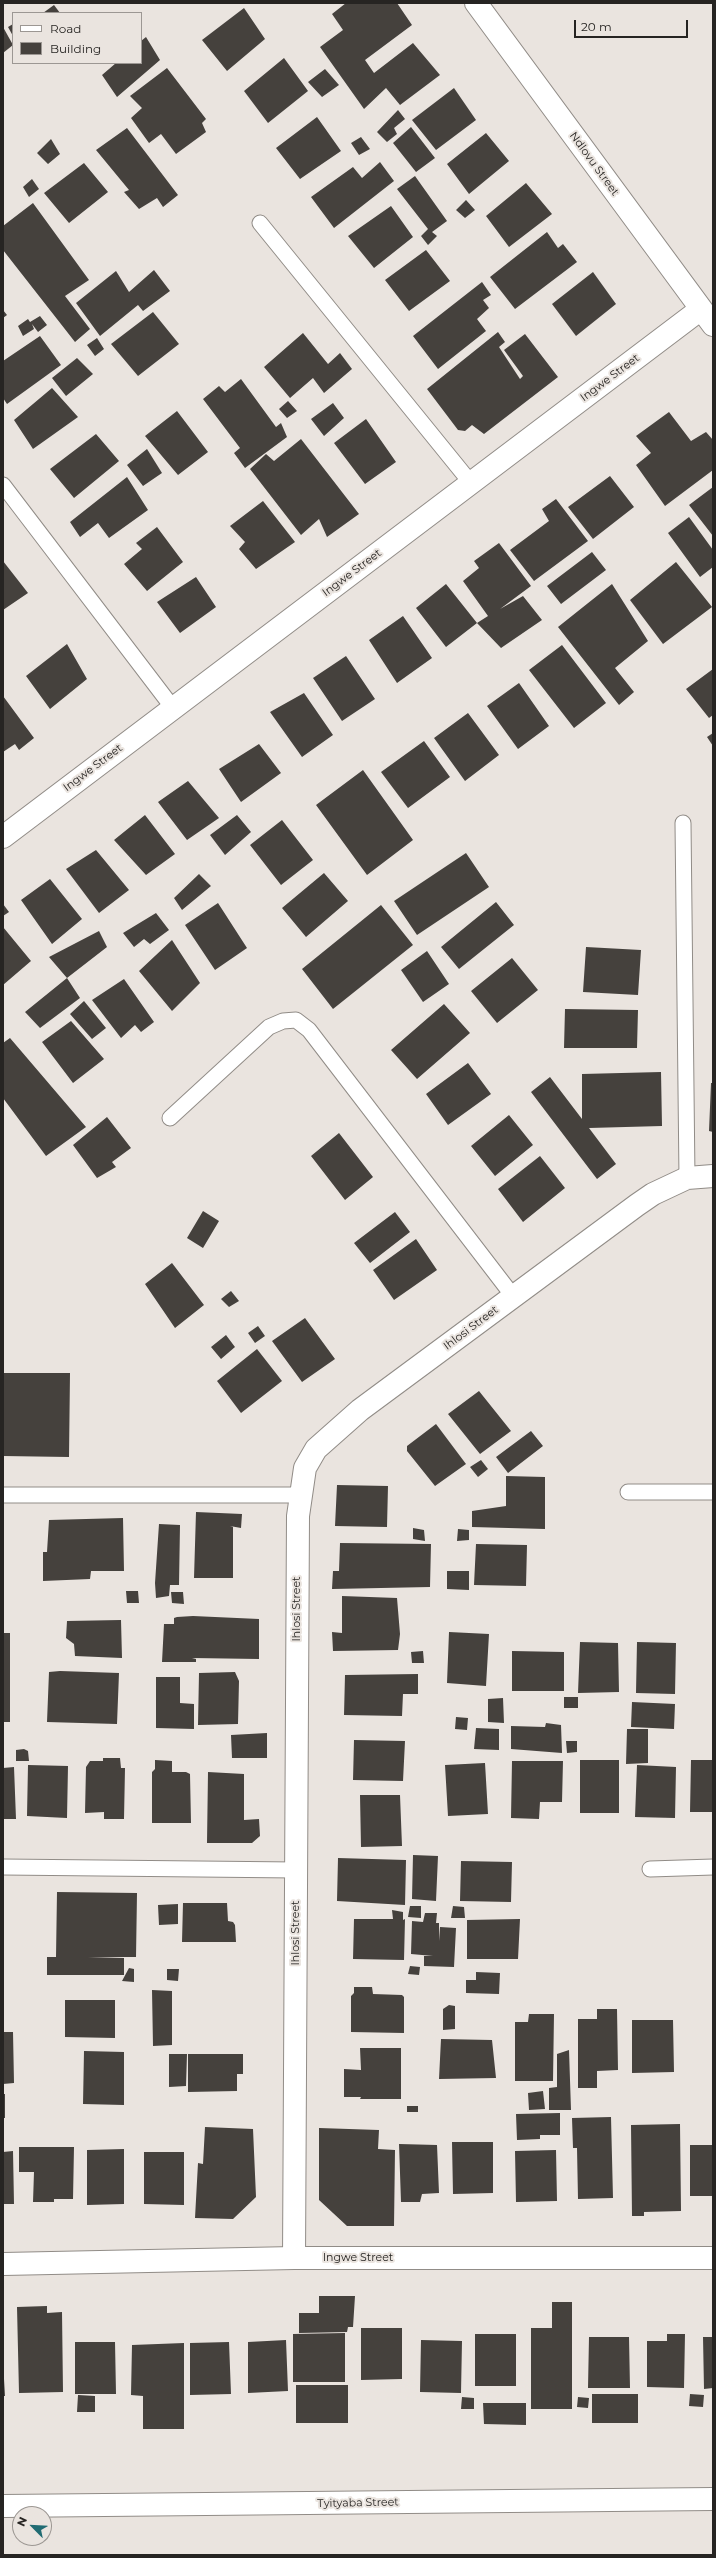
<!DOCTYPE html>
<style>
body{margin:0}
#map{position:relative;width:716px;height:2558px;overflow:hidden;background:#eae4df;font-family:Montserrat,sans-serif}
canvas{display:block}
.frame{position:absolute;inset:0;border:4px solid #262422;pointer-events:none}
.legend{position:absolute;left:12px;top:12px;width:130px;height:52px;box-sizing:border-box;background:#eae4df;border:1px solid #9c9793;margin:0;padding:5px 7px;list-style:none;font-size:12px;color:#262422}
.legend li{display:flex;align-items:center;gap:8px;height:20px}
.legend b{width:20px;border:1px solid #9c9793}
.north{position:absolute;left:12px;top:2506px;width:40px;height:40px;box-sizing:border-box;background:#eae4df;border:1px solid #9c9793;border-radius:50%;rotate:294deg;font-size:11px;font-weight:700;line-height:16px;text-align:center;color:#262422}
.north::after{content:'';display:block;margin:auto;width:14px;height:18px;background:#216c73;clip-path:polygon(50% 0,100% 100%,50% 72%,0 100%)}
.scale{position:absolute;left:574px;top:20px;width:114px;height:18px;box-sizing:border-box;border:2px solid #262422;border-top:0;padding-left:5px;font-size:12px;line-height:14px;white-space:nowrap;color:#262422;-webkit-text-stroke:3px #eae4df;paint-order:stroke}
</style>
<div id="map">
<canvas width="716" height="2558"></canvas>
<div class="frame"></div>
<ul class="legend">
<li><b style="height:5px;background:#fff"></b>Road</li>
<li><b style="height:11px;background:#45413d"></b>Building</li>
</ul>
<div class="north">N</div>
<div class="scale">20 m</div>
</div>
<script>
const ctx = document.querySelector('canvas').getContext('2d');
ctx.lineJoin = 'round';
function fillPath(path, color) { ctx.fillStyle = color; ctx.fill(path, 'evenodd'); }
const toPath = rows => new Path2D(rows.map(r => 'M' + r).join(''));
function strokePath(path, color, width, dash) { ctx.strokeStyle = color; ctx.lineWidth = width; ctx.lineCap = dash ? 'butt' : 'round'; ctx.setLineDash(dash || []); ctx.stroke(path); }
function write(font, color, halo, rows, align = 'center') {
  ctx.font = font + ' Montserrat,sans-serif'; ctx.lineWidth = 4; ctx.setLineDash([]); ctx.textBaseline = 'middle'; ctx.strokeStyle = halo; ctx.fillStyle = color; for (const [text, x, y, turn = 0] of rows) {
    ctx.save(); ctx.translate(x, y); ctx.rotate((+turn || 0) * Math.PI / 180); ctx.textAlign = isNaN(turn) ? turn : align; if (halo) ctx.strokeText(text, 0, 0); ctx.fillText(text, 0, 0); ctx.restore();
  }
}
fillPath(toPath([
 [346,3,397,3,412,25,365,60,374,73,413,43,440,75,400,105,386,88,364,109,320,47,343,30,332,14],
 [54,5,60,13,43,13],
 [244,8,265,39,227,71,202,40],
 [13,24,13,36,8,27],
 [3,27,13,45,3,53],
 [146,37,160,60,117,97,102,75,116,63,141,63,141,41],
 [284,58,308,91,268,123,244,91],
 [167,68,206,119,202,123,206,132,176,154,161,134,149,143,131,118,142,108,130,96],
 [325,69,339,85,322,97,308,82],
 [454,88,476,120,436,150,412,120],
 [398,110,405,119,394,128,397,134,387,142,377,132],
 [317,117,341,151,300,179,276,148],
 [411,127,435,158,416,172,393,143],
 [127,128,178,195,163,207,157,198,139,209,124,192,129,190,96,150],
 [486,133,509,161,469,194,447,164],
 [361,137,370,149,359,155,351,143],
 [51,139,60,154,48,164,37,153],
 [380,162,394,181,334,228,311,197,353,167,362,178],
 [84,163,108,192,69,223,44,193],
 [415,176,447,221,432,232,437,236,428,245,421,236,428,229,397,189],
 [32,179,39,189,29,197,23,187],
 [526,183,552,214,509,247,486,216],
 [466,200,475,210,465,218,456,210],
 [33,203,89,280,65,296,90,329,75,342,3,250,3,226],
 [391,206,413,237,374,268,348,236],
 [547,232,558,248,563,244,577,262,515,309,490,277],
 [426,250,450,281,409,311,385,280],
 [154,270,170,291,143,311,138,305,100,336,76,303,116,271,129,292],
 [593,272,616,304,576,336,552,304],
 [482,282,491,295,483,300,489,308,477,319,486,331,438,369,413,336],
 [3,310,7,315,3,318],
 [153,312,179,344,138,376,111,344],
 [40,316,47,325,38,332,32,324,34,329,23,336,18,326,28,319,30,322],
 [498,332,505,342,499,347,520,379,523,376,504,350,525,334,558,377,484,434,472,425,465,431,458,430,427,389],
 [303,333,328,364,340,353,352,369,324,393,313,378,290,398,264,367],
 [40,336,61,365,7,404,3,398,3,361],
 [97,338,104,349,95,356,87,345],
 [77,358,93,374,66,396,52,378],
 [241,379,276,427,281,423,287,437,245,468,234,453,240,448,203,399,219,386,225,392],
 [52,388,78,417,33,449,14,420],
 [288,401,297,411,287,418,279,409],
 [333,403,344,418,324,436,311,419],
 [177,411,208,452,178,475,145,436],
 [669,412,691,441,706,432,713,440,713,470,665,506,636,465,651,453,636,436],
 [366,419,396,462,365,484,334,443],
 [96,434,119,461,74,498,50,469],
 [301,439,359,514,327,537,319,519,301,535,250,469,266,454,274,461],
 [147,449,162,473,143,486,127,465],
 [610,476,634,507,593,539,568,507],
 [127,477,148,510,109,538,98,523,80,537,70,522],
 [713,487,713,536,689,505],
 [556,499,588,541,534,581,510,550,549,521,542,509],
 [263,501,295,542,256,569,239,549,245,542,230,526],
 [689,517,713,550,713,567,700,577,668,533],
 [157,527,183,562,147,591,124,564,142,549,136,543],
 [499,543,531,586,500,609,523,596,542,620,501,648,477,623,446,647,416,608,446,584,477,623,488,616,463,581,479,568,474,561],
 [592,552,606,570,561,604,547,586],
 [3,561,28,593,3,610],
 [676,562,712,607,663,644,630,600],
 [196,577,216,607,180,633,157,602],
 [612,584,648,641,615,668,634,692,619,705,558,627],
 [403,616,432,658,397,683,369,640],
 [67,644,87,679,50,709,26,676],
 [562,645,606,703,574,728,529,670],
 [346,656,375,699,342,721,313,678],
 [713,669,713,715,709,718,686,689],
 [519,683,549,726,518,749,487,706],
 [304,693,333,735,302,757,270,712],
 [3,696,34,738,19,750,15,744,3,752],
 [468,713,499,755,465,781,434,738],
 [713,733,713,746,707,737],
 [424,741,450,777,408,808,381,772],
 [259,744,281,773,241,802,219,769],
 [363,770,413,840,367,875,316,805],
 [188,781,219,818,187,840,158,802],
 [145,815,175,854,146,875,114,840],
 [237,815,251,832,225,855,210,835],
 [282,820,313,860,281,885,250,845],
 [96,850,129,890,99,913,66,869],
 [466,853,489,887,417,935,394,901],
 [324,873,348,901,306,937,282,908],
 [199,874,211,886,182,910,174,898],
 [50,879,82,919,52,944,21,900],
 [496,902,514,925,459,969,441,947],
 [218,903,247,948,215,970,185,925],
 [3,904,9,912,3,916],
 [381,905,413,945,333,1009,302,969],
 [156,913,169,930,150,944,144,939,134,947,123,933],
 [3,927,31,961,3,985],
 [99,931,107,947,67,978,80,998,40,1028,25,1012,67,978,49,957],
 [172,940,200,983,172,1011,139,971],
 [586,947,641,950,638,995,583,992],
 [427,951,449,984,423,1002,401,970],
 [512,958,538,990,497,1023,471,991],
 [124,979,154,1022,141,1032,135,1025,121,1038,92,1000],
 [84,1001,106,1028,92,1039,70,1014],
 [444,1004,470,1033,417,1079,391,1050],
 [565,1009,638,1010,637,1048,564,1048],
 [71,1021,104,1059,73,1083,42,1042],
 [10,1038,86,1127,46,1156,3,1098,3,1043],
 [468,1063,491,1094,448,1125,426,1094],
 [661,1072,662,1126,589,1128,616,1164,597,1179,531,1092,550,1077,582,1119,582,1074],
 [711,1083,713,1083,713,1132,709,1131],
 [509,1115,533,1145,495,1176,471,1146],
 [107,1117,131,1148,112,1162,116,1167,97,1178,73,1145],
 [339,1133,373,1177,345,1200,311,1156],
 [540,1156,565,1188,523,1222,498,1189],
 [203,1211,219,1221,203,1248,187,1238],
 [395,1212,410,1232,370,1263,354,1243],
 [416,1239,437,1270,394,1300,373,1270],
 [172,1263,204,1305,175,1328,145,1284],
 [231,1291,239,1301,229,1307,221,1299],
 [305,1318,335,1359,302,1382,272,1341],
 [258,1326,265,1336,255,1343,248,1333],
 [226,1335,235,1347,221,1359,211,1347],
 [257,1349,282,1381,241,1413,217,1381],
 [3,1373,70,1373,69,1457,3,1456],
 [479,1391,511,1431,480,1454,448,1414],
 [436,1424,466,1464,435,1486,407,1451,407,1446],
 [531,1431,543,1446,508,1473,496,1457],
 [481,1460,488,1469,478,1477,470,1467],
 [506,1476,545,1477,545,1529,472,1527,472,1511,506,1506],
 [337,1485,388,1486,387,1527,335,1526],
 [196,1512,242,1514,241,1528,230,1526,233,1527,233,1578,194,1578],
 [123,1518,124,1571,91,1571,90,1579,43,1581,43,1552,47,1552,49,1520],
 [159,1524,180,1525,179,1585,170,1585,169,1596,156,1598,155,1583],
 [413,1528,424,1530,425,1541,413,1539],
 [458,1529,469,1530,469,1540,457,1541],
 [340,1543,431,1544,430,1587,332,1589,333,1571,339,1571],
 [476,1544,527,1545,526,1586,474,1585],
 [447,1571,469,1571,469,1590,447,1589],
 [126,1591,138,1591,139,1603,127,1603],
 [171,1592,183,1592,184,1604,172,1603],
 [342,1596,397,1598,400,1634,398,1650,333,1651,332,1632,342,1633],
 [193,1616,259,1619,259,1659,192,1658,196,1659,196,1662,162,1662,164,1624,174,1624,174,1618,177,1617],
 [121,1620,122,1658,75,1656,74,1644,66,1638,67,1621],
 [449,1632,489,1634,486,1686,447,1683],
 [3,1633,10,1633,10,1722,3,1722],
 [580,1642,618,1643,619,1692,578,1693],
 [637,1642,676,1643,675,1694,636,1693],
 [423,1651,424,1663,412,1663,411,1652],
 [512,1651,564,1652,564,1691,512,1691],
 [60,1671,119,1673,117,1724,47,1722,49,1672],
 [235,1672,239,1681,238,1724,198,1725,199,1673],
 [418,1674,418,1694,403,1694,402,1716,344,1715,345,1675],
 [156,1677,180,1677,180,1703,194,1704,194,1729,156,1728],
 [564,1697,578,1697,578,1708,564,1708],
 [503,1698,504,1723,488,1722,488,1699],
 [632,1702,675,1704,674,1729,631,1727],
 [456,1717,468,1718,467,1730,455,1729],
 [546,1723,561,1725,562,1753,511,1749,511,1726,545,1727],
 [476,1728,499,1729,499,1750,474,1749],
 [627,1729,648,1729,648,1763,626,1764],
 [267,1733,267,1758,232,1758,231,1735],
 [354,1740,405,1741,403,1781,353,1780],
 [566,1741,577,1741,577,1752,567,1753],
 [24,1749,28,1751,29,1761,16,1761,16,1750],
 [103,1758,120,1758,121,1768,125,1768,124,1819,104,1819,104,1812,85,1813,86,1767,90,1761,103,1761],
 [155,1760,172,1761,172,1772,186,1772,190,1774,191,1823,152,1823,152,1772,155,1769],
 [580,1760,619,1760,619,1813,580,1813],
 [691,1760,713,1760,713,1812,690,1812],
 [512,1761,563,1761,562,1802,540,1802,539,1819,511,1818],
 [485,1763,488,1814,448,1816,445,1765],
 [28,1765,68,1766,67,1818,27,1816],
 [637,1765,676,1767,675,1818,635,1817],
 [14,1767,16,1819,3,1819,3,1768],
 [208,1772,244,1774,244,1820,259,1819,260,1836,252,1843,207,1843],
 [360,1795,400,1795,402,1846,361,1847],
 [413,1855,438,1856,436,1901,412,1899],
 [338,1858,406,1860,405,1905,337,1901],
 [461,1861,512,1862,511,1902,460,1901],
 [57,1892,137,1893,136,1957,88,1957,124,1958,124,1975,47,1975,47,1957,56,1957],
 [183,1903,227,1903,228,1921,233,1922,235,1925,236,1942,182,1942],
 [178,1904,178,1924,159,1925,158,1905],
 [410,1906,421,1906,421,1918,408,1917],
 [453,1906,464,1907,465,1918,451,1918],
 [392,1910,403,1912,403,1920,405,1919,404,1960,353,1959,354,1919,393,1919],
 [425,1913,437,1913,436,1923,439,1923,439,1941,440,1927,456,1928,454,1967,424,1966,424,1956,433,1956,411,1954,412,1921,423,1922],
 [520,1919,518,1959,467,1959,467,1920],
 [410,1966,420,1967,419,1975,408,1974],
 [129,1968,134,1969,134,1982,122,1981],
 [167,1969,179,1969,178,1981,167,1980],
 [476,1972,500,1973,499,1994,466,1993,466,1980,476,1980],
 [354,1987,372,1987,373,1994,402,1995,404,1997,404,2033,351,2032,351,1996,354,1993],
 [152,1990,172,1991,172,2045,153,2046],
 [65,2000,115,2000,115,2038,65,2037],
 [449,2005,455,2006,455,2029,443,2030,443,2009],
 [597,2009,617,2009,618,2070,597,2071,597,2088,578,2088,578,2019,597,2019],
 [529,2014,554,2014,553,2081,515,2081,515,2022,528,2022],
 [632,2020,673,2020,674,2072,632,2073],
 [3,2032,13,2032,14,2083,3,2084],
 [441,2039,492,2040,496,2078,439,2079],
 [360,2048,401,2048,401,2099,360,2099,361,2097,344,2097,344,2069,361,2070],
 [569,2050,571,2110,549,2110,549,2088,557,2087,557,2054],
 [84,2051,124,2052,124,2105,83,2104],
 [169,2054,187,2054,186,2086,169,2087],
 [188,2054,243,2054,243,2074,237,2074,237,2091,188,2092],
 [543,2091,545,2109,529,2110,528,2093],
 [3,2094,5,2094,5,2118,3,2118],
 [407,2106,418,2106,418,2112,407,2112],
 [560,2113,560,2135,540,2135,540,2139,517,2140,516,2114],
 [611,2117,613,2198,578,2199,577,2148,573,2148,572,2118],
 [680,2124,681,2211,644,2212,644,2216,632,2216,631,2125],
 [205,2127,253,2129,256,2197,233,2219,195,2218,198,2163,203,2164],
 [319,2128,379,2130,378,2149,395,2150,394,2226,347,2226,319,2200],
 [452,2142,493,2142,493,2193,453,2194],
 [399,2144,437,2145,439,2193,422,2194,420,2202,401,2202],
 [690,2145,713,2145,713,2196,690,2196],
 [19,2147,74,2147,73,2199,54,2199,54,2202,33,2202,34,2172,19,2172],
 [124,2149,124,2204,87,2205,87,2150],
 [556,2150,557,2201,516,2202,515,2151],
 [13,2151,14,2204,3,2204,3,2152],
 [144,2152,184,2152,184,2205,144,2204],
 [319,2296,355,2296,353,2327,348,2327,347,2332,299,2333,299,2313,319,2313],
 [552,2302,572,2302,572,2409,531,2409,531,2328,552,2328],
 [47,2306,47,2313,62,2312,63,2392,19,2393,17,2307],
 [361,2328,402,2328,402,2379,361,2380],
 [345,2333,345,2382,293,2382,293,2334],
 [475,2334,516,2334,516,2386,475,2386],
 [667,2334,685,2334,684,2388,647,2387,647,2341,667,2341],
 [589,2337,629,2337,630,2388,588,2388],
 [703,2337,713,2337,713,2388,704,2389],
 [286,2340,288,2391,248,2393,248,2342],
 [421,2340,462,2341,461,2393,420,2392],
 [75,2342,115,2342,116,2394,75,2394],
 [229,2342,231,2394,190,2395,190,2343],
 [184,2343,184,2429,143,2429,143,2396,131,2395,132,2345],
 [3,2379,4,2379,5,2396,3,2396],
 [296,2385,348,2385,348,2423,296,2423],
 [592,2394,638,2394,638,2423,592,2423],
 [690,2394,704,2395,703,2407,689,2406],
 [78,2395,95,2396,95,2412,77,2412],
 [462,2397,474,2398,474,2409,461,2409],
 [578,2397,589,2398,588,2408,577,2407],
 [483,2403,526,2403,526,2425,484,2424]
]), '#45413d');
const service = toPath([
 [260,223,471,483],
 [3,485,173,708],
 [683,823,687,1178],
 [170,1118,269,1027,283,1021,296,1020,309,1030,513,1296],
 [628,1492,713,1492],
 [3,1495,299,1495],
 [3,1867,296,1870],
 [650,1869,713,1867]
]);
const minor = toPath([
 [476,3,713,325],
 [3,837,701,309],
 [294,2258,298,1516,305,1468,316,1449,360,1410,637,1205,653,1194,687,1178,713,1176],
 [3,2264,294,2258,713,2258],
 [3,2506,713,2499]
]);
strokePath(service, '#918c87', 17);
strokePath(minor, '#918c87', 24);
strokePath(service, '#fff', 15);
strokePath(minor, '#fff', 22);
write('11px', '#262422', '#eae4df', [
 ["Ndlovu Street",594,164,54],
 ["Ingwe Street",610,378,-37],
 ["Ingwe Street",352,573,-37],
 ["Ingwe Street",93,768,-37],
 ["Ihlosi Street",471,1328,-37],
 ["Ihlosi Street",297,1609,-90],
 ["Ihlosi Street",296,1933,-90],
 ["Ingwe Street",358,2258],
 ["Tyityaba Street",358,2503,-1]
]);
</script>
